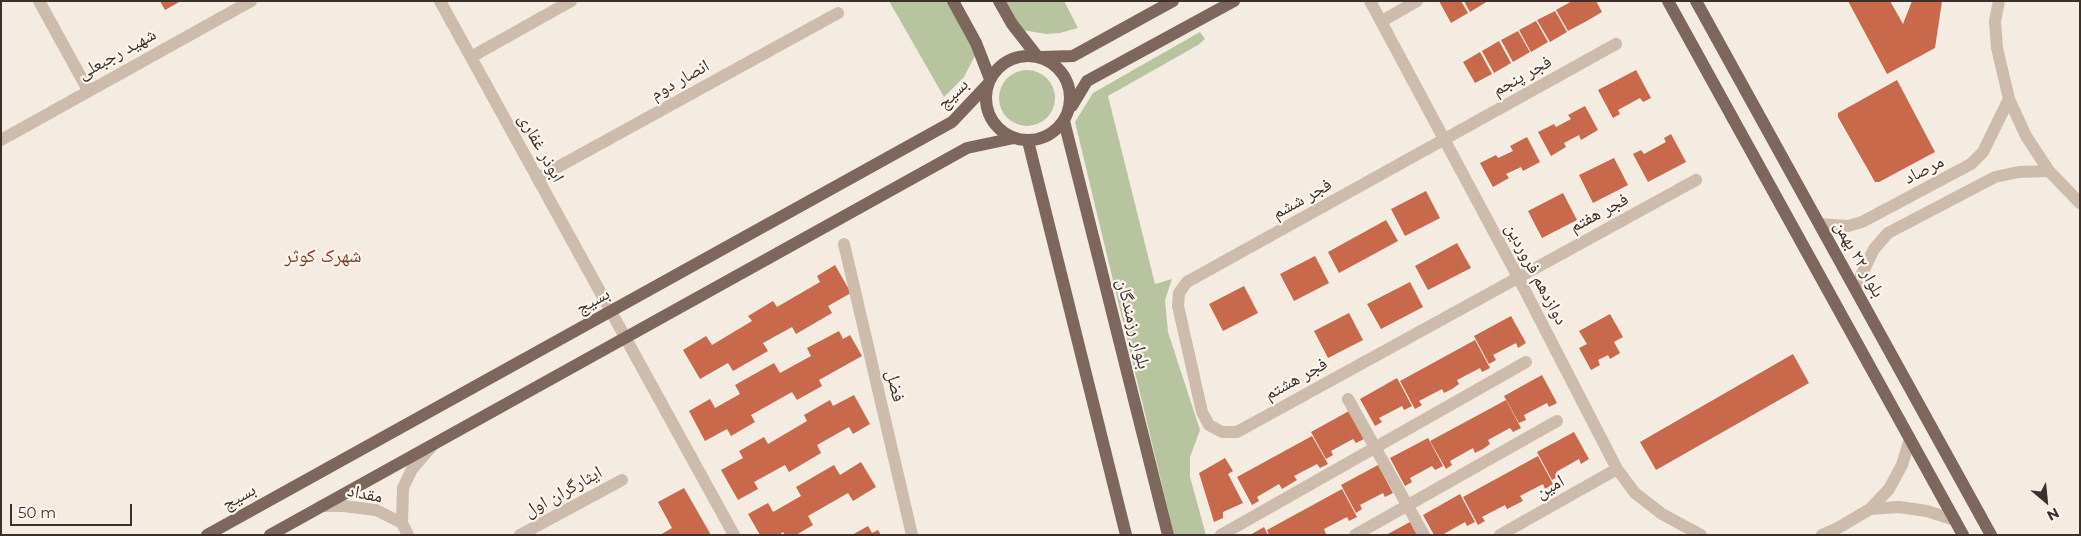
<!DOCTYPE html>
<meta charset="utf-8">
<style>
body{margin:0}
#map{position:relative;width:2081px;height:536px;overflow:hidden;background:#f4ebe1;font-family:Montserrat,sans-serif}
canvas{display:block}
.frame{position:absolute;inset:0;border:2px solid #3b302b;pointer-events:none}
.north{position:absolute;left:2021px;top:476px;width:50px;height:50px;-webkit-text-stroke:4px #fbf5ee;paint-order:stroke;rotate:152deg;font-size:14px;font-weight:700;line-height:20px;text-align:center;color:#3b302b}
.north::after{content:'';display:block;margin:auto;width:18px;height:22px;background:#3b302b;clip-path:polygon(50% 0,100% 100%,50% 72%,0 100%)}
.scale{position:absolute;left:10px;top:504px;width:122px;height:22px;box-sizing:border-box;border:2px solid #3b302b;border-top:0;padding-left:6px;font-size:15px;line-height:18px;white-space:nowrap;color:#3b302b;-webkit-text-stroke:4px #fbf5ee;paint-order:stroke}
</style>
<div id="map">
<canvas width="2081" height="536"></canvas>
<div class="frame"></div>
<div class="north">N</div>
<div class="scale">50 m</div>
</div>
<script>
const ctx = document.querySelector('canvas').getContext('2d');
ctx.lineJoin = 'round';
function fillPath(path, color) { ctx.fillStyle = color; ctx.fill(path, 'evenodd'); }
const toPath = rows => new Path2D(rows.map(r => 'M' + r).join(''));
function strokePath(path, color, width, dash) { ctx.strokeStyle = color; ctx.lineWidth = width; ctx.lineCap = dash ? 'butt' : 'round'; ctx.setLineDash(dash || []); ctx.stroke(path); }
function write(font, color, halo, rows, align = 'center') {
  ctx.font = font + ' Montserrat,"Noto Naskh Arabic",sans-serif'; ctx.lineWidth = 4.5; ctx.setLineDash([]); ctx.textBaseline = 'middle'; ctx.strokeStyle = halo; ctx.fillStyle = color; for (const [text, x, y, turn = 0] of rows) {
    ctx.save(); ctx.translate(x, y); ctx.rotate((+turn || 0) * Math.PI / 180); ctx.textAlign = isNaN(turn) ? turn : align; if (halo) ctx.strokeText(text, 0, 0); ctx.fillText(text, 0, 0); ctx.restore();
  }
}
fillPath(toPath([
 [889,1,951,1,978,50,964,77,944,97],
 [1001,1,1064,1,1078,28,1060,33,1046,34,1017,29],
 [1200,32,1205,39,1198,45,1108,96,1155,284,1172,279,1165,300,1168,332,1200,430,1190,457,1190,477,1206,535,1174,535,1075,122,1093,93],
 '999 98a28 28 0 1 1 56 0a28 28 0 1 1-56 0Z'
]), '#b8c4a0');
fillPath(toPath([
 [160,1,181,1,165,10],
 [1439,1,1461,1,1468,13,1451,23],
 [1464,1,1488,1,1470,12],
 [1572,1,1596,1,1602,12,1585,22,1576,4,1585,22,1568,31,1556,10],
 [1848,1,1890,1,1903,24,1912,1,1942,1,1935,48,1887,74],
 [1555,11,1567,32,1550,42,1537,20],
 [1536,21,1548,42,1531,52,1519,30],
 [1518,31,1530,52,1513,62,1501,40],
 [1499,41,1511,63,1494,73,1482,51],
 [1480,52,1492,74,1475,83,1463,62],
 [1636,70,1651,98,1643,102,1640,98,1618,110,1620,114,1613,118,1598,90],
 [1897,80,1935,152,1879,182,1875,182,1838,117,1838,113],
 [1585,106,1598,130,1581,140,1579,135,1564,143,1566,147,1551,156,1538,132,1554,124,1556,127,1571,119,1568,115],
 [1671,134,1686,162,1648,182,1633,154,1641,150,1644,154,1666,142,1664,138],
 [1527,137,1540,162,1523,171,1521,167,1506,174,1509,178,1493,187,1480,163,1496,155,1498,158,1513,151,1510,146],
 [1614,158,1628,185,1593,203,1579,175],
 [1426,191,1440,218,1405,236,1391,209],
 [1563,193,1577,220,1542,238,1528,211],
 [1386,220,1398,241,1339,273,1328,252],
 [1457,243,1471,268,1428,290,1415,266],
 [1315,256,1329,283,1294,301,1280,274],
 [835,265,851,293,828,306,832,313,796,334,792,327,763,343,768,351,733,371,728,363,700,379,683,350,706,336,712,345,752,321,748,316,773,301,777,307,820,282,817,276],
 [1410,282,1423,307,1381,329,1367,304],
 [1244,286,1258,313,1223,331,1209,304],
 [1349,313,1363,340,1328,358,1314,331],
 [1610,314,1623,337,1614,342,1620,353,1610,359,1608,355,1598,360,1600,365,1591,370,1579,348,1587,344,1579,331],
 [1511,316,1526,343,1518,348,1516,343,1493,355,1496,360,1489,364,1474,336],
 [839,331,843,339,850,335,862,356,819,380,822,386,797,400,792,392,751,415,755,422,731,436,727,429,705,441,689,411,710,399,715,408,740,394,735,385,774,363,780,373,811,356,807,348],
 [1475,340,1490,368,1482,372,1480,368,1457,380,1459,384,1452,389,1444,393,1442,389,1419,401,1422,405,1415,409,1400,381],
 [1793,354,1809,383,1656,470,1640,442],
 [1542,375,1557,403,1549,407,1547,403,1524,415,1526,420,1519,423,1504,396],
 [1397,378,1412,406,1404,410,1402,406,1379,418,1382,422,1375,426,1360,399],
 [854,395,870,424,853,434,849,427,817,445,821,453,789,472,785,465,754,482,758,489,738,500,721,470,743,458,739,451,764,437,768,444,807,421,804,415,830,400,833,406],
 [1506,400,1521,428,1513,432,1510,428,1488,440,1490,444,1483,449,1475,453,1473,448,1450,461,1452,465,1446,469,1430,441],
 [1349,411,1364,439,1356,443,1353,439,1331,451,1333,455,1326,459,1311,432],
 [1574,432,1589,459,1581,464,1579,459,1556,472,1559,476,1552,480,1537,452],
 [1312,436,1328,464,1320,468,1317,464,1294,476,1297,480,1282,489,1279,484,1257,497,1259,501,1252,505,1237,477],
 [1428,438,1443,466,1435,470,1432,466,1410,478,1412,482,1405,486,1390,458],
 [1538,456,1553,484,1545,489,1543,484,1520,496,1523,501,1507,509,1505,505,1482,517,1485,521,1478,525,1463,497],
 [1225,458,1233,471,1228,474,1243,503,1223,512,1223,518,1214,522,1199,473],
 [861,462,876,487,853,501,848,493,808,516,813,525,796,535,785,535,783,532,779,535,760,535,748,514,768,503,773,512,801,496,796,487,834,465,840,475],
 [1378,465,1393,493,1385,497,1383,493,1360,505,1362,509,1356,513,1341,485],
 [684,488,711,535,660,535,672,528,658,502],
 [1342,489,1357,517,1349,521,1347,517,1324,529,1326,534,1324,535,1269,535,1267,530],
 [1460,494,1475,522,1467,526,1465,522,1442,535,1434,535,1423,515],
 [1410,522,1417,535,1386,535],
 [868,526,872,533,878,530,881,535,852,535],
 [1264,527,1268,535,1250,535]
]), '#c8694b');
strokePath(toPath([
 [39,1,88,90],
 [440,1,734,535],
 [1370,1,1518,277,1617,469,1635,493,1662,514,1701,535],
 [1999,1,1995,21,1997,48,2009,99,2026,136,2049,171,2080,203],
 [1382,21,1417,1],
 [1616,44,1187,282,1179,293,1178,306,1202,412,1209,425,1222,432,1237,432,1696,180],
 [471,57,571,1],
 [1,140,251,1],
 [538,178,838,13],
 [1819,224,1848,226,1862,222,1971,164,1983,152,2009,99],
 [844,244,912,535],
 [1855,288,1874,249,1888,233,1995,177,2019,172,2049,171],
 [1348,399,1424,535],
 [321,506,344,506,376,510,402,523],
 [1870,509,1899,507,1927,511,1955,520],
 [408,535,402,523,403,488,412,469,431,447],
 [520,535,622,480],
 [1221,535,1526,362],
 [1355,535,1557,421],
 [1500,535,1617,469],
 [1822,535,1838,528,1870,509,1889,489,1902,465,1910,439]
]), '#cdbbac', 12);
strokePath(toPath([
 [953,1,976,43,990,79],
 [999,1,1012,24,1037,56],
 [1668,1,1963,535],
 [1696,1,1991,535],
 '986 98a42 42 0 1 1 84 0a42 42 0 1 1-84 0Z',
 [1042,57,1073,56,1173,1],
 [1072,106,1087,81,1234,1],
 [1064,121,1168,535],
 [1028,141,1126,535],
 [207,535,952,122,987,85],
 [270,535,967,148,1014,138]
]), '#7d675c', 12);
write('18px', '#3b302b', '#fbf5ee', [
 ["شهید رجبعلی",117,54,-29],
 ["فجر پنجم",1522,76,-29],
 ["انصار دوم",680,80,-29],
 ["بسیج",953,94,-44],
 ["ابوذر غفاری",541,148,61],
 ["مرصاد",1924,170,-27],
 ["فجر ششم",1302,199,-29],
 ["فجر هفتم",1599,213,-28],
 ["بلوار ۲۲ بهمن",1859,259,61],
 ["دوازدهم فروردین",1536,274,62],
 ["بسیج",593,301,-29],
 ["بلوار رزمندگان",1133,324,76],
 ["فجر هشتم",1296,379,-29],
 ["فضل",895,386,77],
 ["امین",1550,487,-29],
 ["ایثارگران اول",563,492,-29],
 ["مقداد",365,494,11],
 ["بسیج",239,497,-29]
]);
write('19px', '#8c3b22', '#fbf5ee', [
 ["شهرک کوثر",323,256]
]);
</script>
